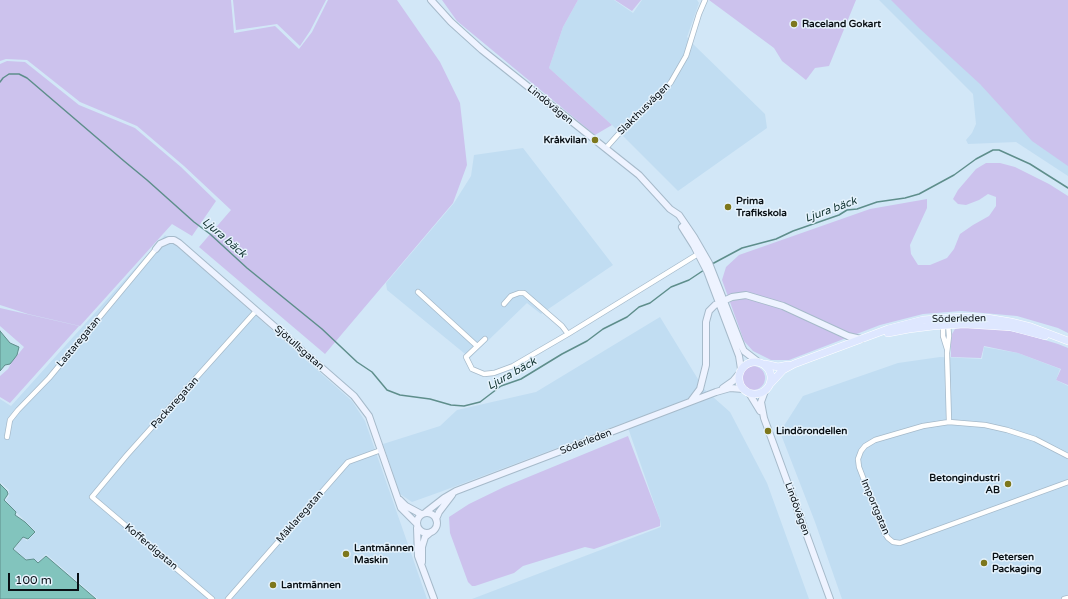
<!DOCTYPE html>
<meta charset="utf-8">
<style>
body{margin:0}
#map{position:relative;width:1068px;height:599px;overflow:hidden;background:#d2e7f7;font-family:"Varela Round",sans-serif}
canvas{display:block}
.scale{position:absolute;left:8px;top:573px;width:71px;height:18px;box-sizing:border-box;border:2px solid #091015;border-top:0;padding-left:5px;font-size:12px;line-height:14px;white-space:nowrap;color:#091015;-webkit-text-stroke:3px #e6f3fd;paint-order:stroke}
</style>
<div id="map">
<canvas width="1068" height="599"></canvas>
<div class="scale">100 m</div>
</div>
<script>
const ctx = document.querySelector('canvas').getContext('2d');
ctx.lineJoin = 'round';
function fillPath(path, color) { ctx.fillStyle = color; ctx.fill(path, 'evenodd'); }
const toPath = rows => new Path2D(rows.map(r => 'M' + r).join(''));
function strokePath(path, color, width, dash) { ctx.strokeStyle = color; ctx.lineWidth = width; ctx.lineCap = dash ? 'butt' : 'round'; ctx.setLineDash(dash || []); ctx.stroke(path); }
function write(font, color, halo, rows, align = 'center') {
  ctx.font = font + ' "Varela Round",sans-serif'; ctx.lineWidth = 3; ctx.setLineDash([]); ctx.textBaseline = 'middle'; ctx.strokeStyle = halo; ctx.fillStyle = color; for (const [text, x, y, turn = 0] of rows) {
    ctx.save(); ctx.translate(x, y); ctx.rotate((+turn || 0) * Math.PI / 180); ctx.textAlign = isNaN(turn) ? turn : align; if (halo) ctx.strokeText(text, 0, 0); ctx.fillText(text, 0, 0); ctx.restore();
  }
}
fillPath(toPath([
 [578,0,614,0,633,13,642,0,697,0,699,3,687,37,693,44,765,114,767,128,678,191,612,125,549,68,563,27],
 [879,0,1068,0,1068,176,1016,142,968,144,966,140,972,133,976,124,973,94],
 [523,148,613,265,541,314,527,303,470,358,387,290,386,283,454,203,471,176,474,155],
 [165,235,352,401,365,421,427,599,98,599,46,554,38,562,34,559,26,559,14,549,23,538,27,541,36,532,11,507,6,500,9,496,9,490,0,482,0,399,11,406],
 [660,317,704,389,730,412,767,483,809,599,472,599,661,527,660,520,626,422,440,492,412,502,400,494,383,444,440,426,457,410,536,392],
 [984,347,1018,353,1060,369,1056,380,1068,386,1068,599,842,599,815,522,780,432,803,396,898,363,940,357,982,359]
]), '#c1ddf2');
fillPath(toPath([
 [0,0,231,0,234,33,275,26,299,49,312,32,328,0,397,0,440,62,460,103,467,165,453,203,325,354,199,247,231,210,184,166,137,126,80,102,27,60,6,59,0,61],
 [233,0,326,0,310,31,300,46,277,24,236,30],
 [442,0,578,0,563,27,549,68,612,125,595,135,457,21],
 [615,0,641,0,632,11],
 [709,0,856,0,829,66,815,68,806,80,782,61,774,48],
 [891,0,1068,0,1068,166,1032,141,980,84,919,28],
 [7,61,25,62,79,105,135,128,181,167,216,201,192,236,172,224,80,326,28,314,0,305,0,64],
 [986,163,1000,163,1015,167,1049,184,1068,196,1068,333,1058,328,1017,316,961,311,923,314,880,325,789,360,771,360,753,351,744,341,722,280,726,267,739,255,870,209,927,199,927,208,910,245,911,254,918,265,930,265,947,258,954,249,960,234,973,225,989,216,996,206,996,197,988,194,979,200,966,205,958,204,953,199,958,190,976,169],
 [0,308,79,326,10,403,0,397,0,376,8,369,13,360,10,364,5,365,0,371,0,331,10,343,19,347,16,357,24,347,0,326],
 [975,327,1000,329,1025,334,1058,344,1068,348,1068,385,1056,380,1061,369,1018,353,984,346,981,358,951,357,951,342,952,334,955,329,961,328],
 '741 378a12 12 0 1 1 24 0a12 12 0 1 1-24 0Z',
 [628,436,660,520,660,526,594,549,585,547,523,566,514,573,475,586,472,586,468,582,450,533,449,517,469,504,504,487]
]), '#ccc2ed');
const water = toPath([
 [0,331,10,343,19,347,17,355,14,359,10,364,5,365,0,371,0,331],
 [0,484,7,491,8,494,4,500,16,512,15,515,25,522,35,532,28,539,23,537,13,549,26,560,34,559,38,563,46,556,96,599,0,599,0,484]
]);
fillPath(water, '#82c4bd');
strokePath(water, '#5e8e8b', 1);
strokePath(toPath([
 [0,82,3,78,9,74,19,74,27,78,124,161,147,180,194,222,210,234,247,268,322,329,357,362,372,372,387,390,400,395,430,399,451,405,464,406,480,402,501,386,521,379,562,354,587,341,603,329,627,317,639,307,650,303,671,287,689,280,704,270],
 [712,264,742,248,776,239,793,231,839,215,847,210,857,209,877,202,905,198,919,194,954,175,976,159,993,150,999,150,1030,164,1068,188]
]), '#5e8e8b', 1.5);
const street = toPath([
 [606,148,623,129,664,91,671,82,686,56,699,14,705,0],
 [418,292,477,346],
 [504,304,511,296,519,293,524,293,562,326,568,334,698,254],
 [943,323,943,336,947,349],
 [948,323,949,336,947,353,949,422],
 [485,339,466,357,472,369,484,374,494,373,513,366,568,334],
 [7,437,10,420,18,410,49,378,156,249],
 [1068,456,1035,439,1007,430,985,425,949,422,923,426,875,440,865,446,861,451,858,459,859,467,884,532,888,538,893,542,900,543,1068,482],
 [212,599,92,497,127,455,256,311],
 [228,599,348,462,381,450],
 [1064,599,1068,598]
]);
const secondary = toPath([
 [431,0,451,22,482,50,639,175,670,209,679,215,694,237,709,263,742,347,744,351,757,361],
 [682,227,694,246,707,271,739,356,741,369],
 [156,249,160,244,169,240,174,240,179,243,354,396,369,416,401,508,416,523],
 [723,388,733,381,738,375],
 [765,391,761,402,764,418,830,599],
 [749,393,760,411],
 [691,401,700,389,706,365,706,322,709,311,715,305,732,297,746,295,783,306,848,336,861,339],
 [400,500,406,506,421,514],
 [426,512,444,498,456,491,716,392,730,388,743,389],
 '417 523a10 10 0 1 1 20 0a10 10 0 1 1-20 0Z',
 [436,519,439,512,452,495],
 [417,528,418,556,434,599],
 [422,562,422,547,425,537,431,532]
]);
const primary = toPath([
 [888,333,909,329,933,326,964,324,1011,327,1045,336],
 '739 378a16 16 0 1 1 32 0a16 16 0 1 1-32 0Z',
 [765,364,778,367,788,365],
 [770,384,783,370,794,364,888,329,923,320,962,317,987,318,1011,322,1031,327,1068,341]
]);
strokePath(street, '#a6baca', 6);
strokePath(secondary, '#a6baca', 8);
strokePath(primary, '#fff', 8);
strokePath(street, '#fff', 4.5);
strokePath(secondary, '#eef3ff', 6);
strokePath(primary, '#dee7ff', 7);
for (const [x, y, r, color] of [
 [794,24,4,"#7d771c"],
 [595,140,4,"#7d771c"],
 [728,207,4,"#7d771c"],
 [768,431,4,"#7d771c"],
 [1008,484,4,"#7d771c"],
 [346,554,4,"#7d771c"],
 [984,563,4,"#7d771c"],
 [273,585,4,"#7d771c"]
]) { const dot = new Path2D(); dot.arc(x, y, r, 0, 2 * Math.PI); ctx.fillStyle = color; ctx.fill(dot); strokePath(dot, '#e6f3fd', 1.5); }
write('bold 10px', '#091015', '#e6f3fd', [
 ["Raceland Gokart",802,24],
 ["Kråkvilan",587,140,"right"],
 ["Prima",736,201],
 ["Trafikskola",736,213],
 ["Lindörondellen",776,431],
 ["Betongindustri",1000,478,"right"],
 ["AB",1000,490,"right"],
 ["Lantmännen",354,548],
 ["Maskin",354,560],
 ["Petersen",992,557],
 ["Packaging",992,569],
 ["Lantmännen",281,585]
], 'left');
write('10px', '#091015', '#e6f3fd', [
 ["Lindövägen",550,105,39],
 ["Slakthusvägen",644,109,-45],
 ["Söderleden",959,319,-1],
 ["Lastaregatan",79,342,-50],
 ["Sjötullsgatan",299,348,41],
 ["Packaregatan",175,403,-48],
 ["Söderleden",586,442,-21],
 ["Importgatan",875,507,67],
 ["Lindövägen",797,509,70],
 ["Mäklaregatan",300,517,-49],
 ["Kofferdigatan",151,547,40]
]);
write('italic 11px', '#133532', '#e6f3fd', [
 ["Ljura bäck",831,210,-20],
 ["Ljura bäck",224,238,41],
 ["Ljura bäck",512,374,-29]
]);
</script>
